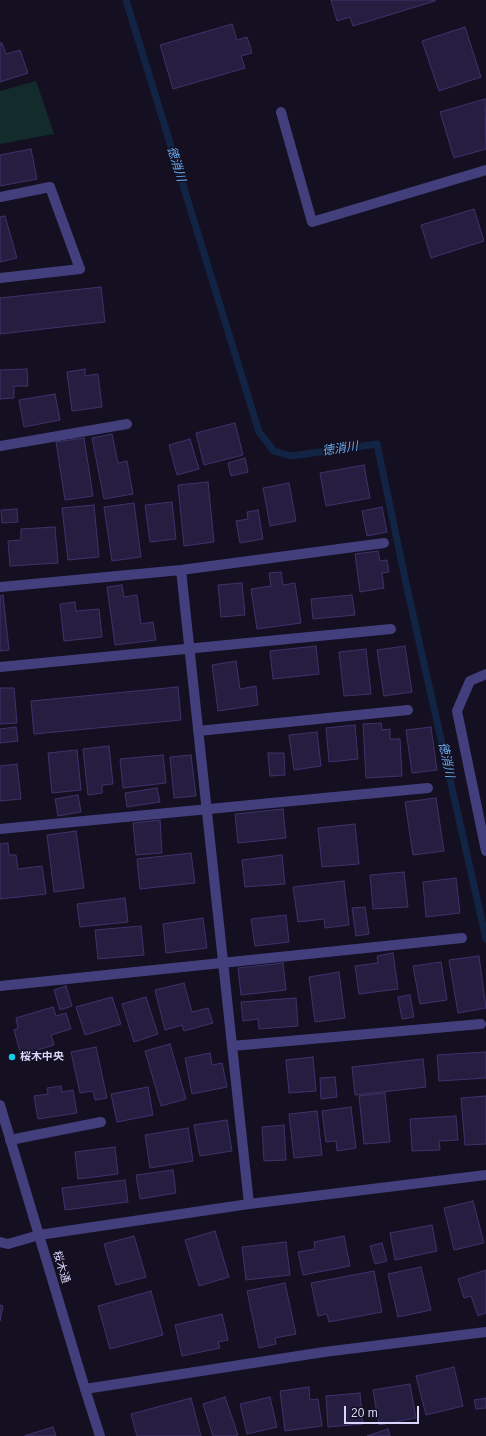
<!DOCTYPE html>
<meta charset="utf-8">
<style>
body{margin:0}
#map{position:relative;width:486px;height:1436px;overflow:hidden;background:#141022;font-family:Helvetica,sans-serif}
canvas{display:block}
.scale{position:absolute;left:344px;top:1406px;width:75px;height:18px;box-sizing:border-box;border:2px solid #dad5fb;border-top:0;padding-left:5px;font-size:12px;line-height:14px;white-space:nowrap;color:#dad5fb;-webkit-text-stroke:3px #141022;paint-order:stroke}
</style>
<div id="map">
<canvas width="486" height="1436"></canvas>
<div class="scale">20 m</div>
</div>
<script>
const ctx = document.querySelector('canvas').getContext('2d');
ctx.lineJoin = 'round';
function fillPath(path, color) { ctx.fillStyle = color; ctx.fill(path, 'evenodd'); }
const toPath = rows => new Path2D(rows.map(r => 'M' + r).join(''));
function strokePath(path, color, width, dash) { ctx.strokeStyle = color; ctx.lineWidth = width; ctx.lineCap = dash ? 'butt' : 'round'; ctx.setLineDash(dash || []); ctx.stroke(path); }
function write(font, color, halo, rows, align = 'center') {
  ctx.font = font + ' Helvetica,"Noto Sans JP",sans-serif'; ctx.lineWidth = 3; ctx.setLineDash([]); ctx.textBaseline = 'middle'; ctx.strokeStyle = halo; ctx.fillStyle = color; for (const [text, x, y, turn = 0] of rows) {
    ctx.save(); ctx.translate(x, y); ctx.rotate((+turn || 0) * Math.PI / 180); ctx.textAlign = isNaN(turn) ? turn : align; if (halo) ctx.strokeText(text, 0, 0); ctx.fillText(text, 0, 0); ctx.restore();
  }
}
fillPath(toPath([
 [36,81,54,134,0,144,0,91]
]), '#132b2b');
strokePath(toPath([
 [126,0,259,432,274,451,291,456,377,444,407,588,486,939]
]), '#122444', 7);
const building = toPath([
 [331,0,435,0,435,1,353,26,350,17,337,21,331,0],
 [232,24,237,40,247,37,252,53,241,56,245,68,173,89,160,45,232,24],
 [465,27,481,77,439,91,422,41,465,27],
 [0,43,2,43,6,54,20,50,28,73,0,82,0,43],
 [485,99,486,149,454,158,440,112,485,99],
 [31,149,37,179,0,186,0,155,31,149],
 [474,209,484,241,431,258,421,225,474,209],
 [5,216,17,258,0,262,0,217,5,216],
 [101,287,105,322,0,334,0,298,101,287],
 [27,369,28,386,14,386,14,398,0,399,0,370,27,369],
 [85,369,85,376,98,374,102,407,72,411,67,372,85,369],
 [55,394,60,420,24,427,19,400,55,394],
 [235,423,243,455,204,465,196,433,235,423],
 [112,434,118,463,127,461,133,494,104,499,92,438,112,434],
 [84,438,93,496,65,500,56,442,84,438],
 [190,439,199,469,177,475,169,445,190,439],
 [245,458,248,472,231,476,228,463,245,458],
 [364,465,370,498,326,506,320,473,364,465],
 [208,482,214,542,184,546,178,485,208,482],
 [289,483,296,521,270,526,263,488,289,483],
 [172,502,176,539,150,542,145,505,172,502],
 [134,503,141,557,112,561,104,507,134,503],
 [94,505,99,557,68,560,62,508,94,505],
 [382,507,387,532,367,536,362,511,382,507],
 [17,509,18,522,2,523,1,510,17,509],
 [258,510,263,539,240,543,236,521,248,519,247,512,258,510],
 [55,527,58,563,10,566,8,541,21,540,21,529,55,527],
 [378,551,380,561,387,560,389,572,382,573,384,588,360,592,355,554,378,551],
 [281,572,283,585,295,583,301,623,257,629,251,589,271,586,269,573,281,572],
 [242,583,245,615,221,617,218,585,242,583],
 [122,585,124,597,137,595,141,624,153,622,156,640,115,645,107,587,122,585],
 [3,595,9,650,0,651,0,596,3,595],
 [352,595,355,615,313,619,311,599,352,595],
 [75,602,76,611,99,609,102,637,64,641,60,604,75,602],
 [316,646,319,674,273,679,270,651,316,646],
 [405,646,412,692,384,696,377,650,405,646],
 [366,649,371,694,344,696,339,652,366,649],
 [236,661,240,689,256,686,258,705,218,711,212,665,236,661],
 [178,687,181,720,34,734,31,701,178,687],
 [0,688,14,688,17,723,0,724,0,688],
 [381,723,382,730,390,729,390,739,400,739,402,776,366,778,363,724,381,723],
 [355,725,358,759,329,762,326,728,355,725],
 [16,727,18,741,0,743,0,729,16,727],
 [431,727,437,770,412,773,406,730,431,727],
 [317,732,321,766,294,770,289,735,317,732],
 [109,746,113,784,102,785,102,793,88,795,83,749,109,746],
 [77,750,81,790,52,793,48,753,77,750],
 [268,753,284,753,285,775,270,776,268,753],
 [163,755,166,783,123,788,120,759,163,755],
 [191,755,196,796,174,798,170,757,191,755],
 [17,764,21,799,0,801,0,766,17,764],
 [157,788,160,802,127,807,125,793,157,788],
 [78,795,81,812,58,816,55,799,78,795],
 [436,798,444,851,413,855,405,802,436,798],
 [283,809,286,838,238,843,235,814,283,809],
 [160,820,162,853,136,855,133,823,160,820],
 [355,824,359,864,322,867,318,828,355,824],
 [76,831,84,888,54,892,47,835,76,831],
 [8,843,9,855,16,855,18,869,42,866,46,894,0,899,0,844,8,843],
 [191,853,195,883,140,889,137,859,191,853],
 [282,855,285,884,245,887,242,860,282,855],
 [404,872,408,907,373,909,370,875,404,872],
 [456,878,460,913,426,917,423,882,456,878],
 [344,881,349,925,325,928,324,919,298,922,293,887,344,881],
 [125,898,128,922,80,927,77,904,125,898],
 [365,907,369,934,356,936,352,908,365,907],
 [286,915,289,942,255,946,251,919,286,915],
 [203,918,207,948,166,953,163,924,203,918],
 [141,926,144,955,98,959,95,930,141,926],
 [393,953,398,989,359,994,355,966,378,963,377,956,393,953],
 [479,956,486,1008,458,1013,449,960,479,956],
 [441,962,447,1000,420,1004,413,966,441,962],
 [283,963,286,990,241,995,238,968,283,963],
 [339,972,345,1018,315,1022,309,977,339,972],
 [184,983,192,1012,208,1008,213,1023,184,1031,182,1025,165,1030,155,990,184,983],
 [66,986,72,1006,60,1010,54,990,66,986],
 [410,995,414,1017,402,1019,398,997,410,995],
 [112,997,121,1024,85,1035,76,1007,112,997],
 [146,997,158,1034,134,1042,122,1004,146,997],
 [296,998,298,1026,259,1029,258,1019,243,1021,241,1002,296,998],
 [53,1007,56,1016,66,1013,71,1029,51,1035,54,1045,21,1055,14,1030,18,1028,16,1018,53,1007],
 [170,1044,186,1099,161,1106,145,1051,170,1044],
 [96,1047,107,1098,95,1100,93,1091,80,1093,71,1052,96,1047],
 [486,1052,486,1078,439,1081,437,1055,486,1052],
 [210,1053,212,1065,222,1063,227,1087,192,1094,185,1058,210,1053],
 [313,1057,316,1091,289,1093,286,1060,313,1057],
 [423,1059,426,1087,355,1095,352,1067,423,1059],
 [335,1077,337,1097,321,1099,320,1078,335,1077],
 [61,1086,62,1092,73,1090,77,1113,38,1119,34,1096,48,1094,47,1088,61,1086],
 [148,1087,153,1115,117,1122,111,1094,148,1087],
 [385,1093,390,1142,364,1144,359,1096,385,1093],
 [486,1096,486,1144,465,1145,461,1098,486,1096],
 [351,1107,356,1148,337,1151,336,1141,326,1142,322,1111,351,1107],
 [317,1111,322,1155,294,1158,289,1114,317,1111],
 [456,1116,458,1140,439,1141,440,1150,412,1151,410,1119,456,1116],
 [227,1120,232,1151,200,1156,194,1125,227,1120],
 [284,1125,286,1160,264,1161,262,1127,284,1125],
 [188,1128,193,1161,150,1168,145,1135,188,1128],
 [115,1147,118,1174,78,1179,75,1152,115,1147],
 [173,1170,176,1193,140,1199,136,1175,173,1170],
 [125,1180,128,1202,65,1210,62,1188,125,1180],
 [473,1201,484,1243,454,1250,444,1208,473,1201],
 [432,1225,437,1251,395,1260,390,1233,432,1225],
 [215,1231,229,1277,199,1286,185,1240,215,1231],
 [134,1236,146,1277,116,1285,104,1244,134,1236],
 [344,1236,350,1266,303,1275,298,1252,315,1249,314,1242,344,1236],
 [286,1242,290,1275,246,1280,242,1247,286,1242],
 [382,1243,387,1261,375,1264,370,1246,382,1243],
 [421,1267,431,1310,398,1317,388,1274,421,1267],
 [486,1270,486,1313,478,1316,471,1296,464,1298,458,1279,486,1270],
 [374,1271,382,1312,329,1322,327,1314,318,1316,311,1283,374,1271],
 [285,1283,296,1334,275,1338,276,1344,259,1348,247,1291,285,1283],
 [151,1291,163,1335,110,1349,98,1306,151,1291],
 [0,1305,3,1306,0,1321,0,1305],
 [222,1314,228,1340,218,1342,220,1348,182,1356,175,1325,222,1314],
 [454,1367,463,1406,426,1415,416,1376,454,1367],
 [410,1384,416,1418,379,1425,373,1390,410,1384],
 [309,1387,310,1400,318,1399,322,1426,285,1431,280,1391,309,1387],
 [360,1393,363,1424,328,1427,326,1396,360,1393],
 [225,1397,238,1435,234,1436,213,1436,203,1404,225,1397],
 [270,1397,277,1427,247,1434,240,1404,270,1397],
 [191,1398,201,1436,137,1436,131,1414,191,1398],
 [486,1398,486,1408,476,1409,474,1400,486,1398],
 [53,1427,56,1436,24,1436,53,1427],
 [388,1429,390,1436,367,1436,388,1429]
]);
fillPath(building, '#261e41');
strokePath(building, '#3f326b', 1);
strokePath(toPath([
 [281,112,312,222,486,170],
 [0,197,50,187,80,269],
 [0,446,127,424],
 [486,674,470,681,457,711,486,851],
 [10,1140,101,1122]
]), '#433f7d', 10);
strokePath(toPath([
 [0,278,80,269],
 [181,570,249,1204],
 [0,587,181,570,384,543],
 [0,667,391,629],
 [198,731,408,710],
 [0,829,428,788],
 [0,986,462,938],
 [232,1046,481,1024],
 [0,1242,8,1244,39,1235,249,1204,486,1175],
 [85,1389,324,1352,486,1332]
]), '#433f7d', 10);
strokePath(toPath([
 [0,1105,85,1389,100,1436]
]), '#433f7d', 10);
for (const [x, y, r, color] of [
 [12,1057,4,"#14cce8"]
]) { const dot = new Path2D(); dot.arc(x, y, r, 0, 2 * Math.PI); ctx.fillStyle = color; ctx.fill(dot); strokePath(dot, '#141022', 1.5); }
write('bold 11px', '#dad5fb', '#141022', [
 ["桜木中央",20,1057]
], 'left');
write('11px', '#dad5fb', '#141022', [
 ["桜木通",61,1267,73]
]);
write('italic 12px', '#6caff2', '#141022', [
 ["徳消川",176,164,73],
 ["徳消川",340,449,-8],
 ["徳消川",446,760,78]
]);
</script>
